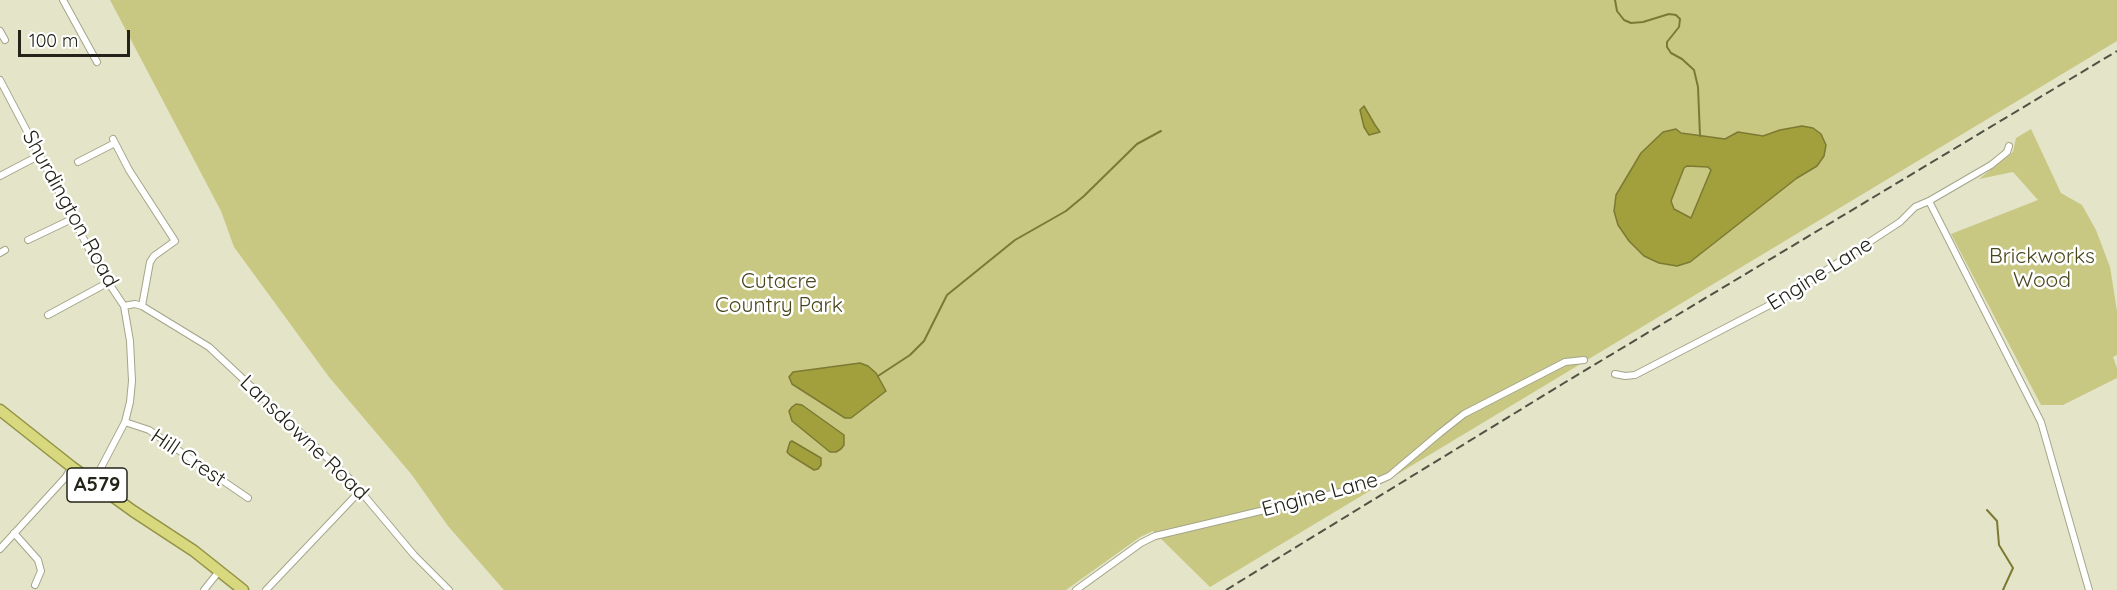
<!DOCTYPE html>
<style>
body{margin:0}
#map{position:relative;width:2117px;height:590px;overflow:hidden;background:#e3e4c8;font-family:Quicksand,sans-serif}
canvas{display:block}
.scale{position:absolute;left:18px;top:30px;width:112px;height:27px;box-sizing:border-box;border:3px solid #232319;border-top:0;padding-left:8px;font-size:18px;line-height:21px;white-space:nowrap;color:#232319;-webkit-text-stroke:4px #fff;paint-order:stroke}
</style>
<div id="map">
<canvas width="2117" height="590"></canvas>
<div class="scale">100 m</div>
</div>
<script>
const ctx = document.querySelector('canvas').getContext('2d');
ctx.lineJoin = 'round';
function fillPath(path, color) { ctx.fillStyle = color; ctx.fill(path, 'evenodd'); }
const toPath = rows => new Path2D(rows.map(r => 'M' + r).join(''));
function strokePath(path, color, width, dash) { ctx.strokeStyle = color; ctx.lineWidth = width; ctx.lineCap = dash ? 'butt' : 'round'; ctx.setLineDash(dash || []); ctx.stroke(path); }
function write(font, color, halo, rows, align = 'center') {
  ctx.font = font + ' Quicksand,sans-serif'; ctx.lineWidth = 5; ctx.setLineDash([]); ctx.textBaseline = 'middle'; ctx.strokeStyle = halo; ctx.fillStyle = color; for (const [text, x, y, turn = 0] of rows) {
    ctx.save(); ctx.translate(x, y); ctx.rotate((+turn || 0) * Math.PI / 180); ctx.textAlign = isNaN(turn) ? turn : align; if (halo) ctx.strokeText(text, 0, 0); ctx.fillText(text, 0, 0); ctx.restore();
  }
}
fillPath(toPath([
 [110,0,2117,0,2117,41,1210,587,1153,531,1140,537,1066,590,504,590,448,526,412,475,329,377,234,247,221,211],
 [2031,129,2061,193,2082,205,2096,230,2110,267,2117,311,2117,355,2113,357,2117,368,2117,378,2063,405,2041,405,1951,234,2038,200,2013,172,1979,179,2013,152,2016,138]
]), '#c8c883');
const water = toPath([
 [1364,106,1375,125,1380,132,1369,135,1364,127,1360,110,1364,106],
 [1802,126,1813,128,1821,134,1826,145,1824,156,1817,166,1797,178,1690,262,1677,266,1659,263,1644,256,1629,241,1618,225,1614,211,1616,195,1641,153,1663,132,1676,129,1681,133,1725,139,1738,132,1763,136,1780,130,1802,126],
 [1687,166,1708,167,1711,170,1691,218,1674,209,1671,201,1684,168,1687,166],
 [860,363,868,366,876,373,886,391,851,418,845,418,792,384,789,377,793,372,860,363],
 [796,404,802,405,844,435,844,445,841,449,836,452,830,452,792,421,789,411,792,407,796,404],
 [792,441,821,458,821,465,818,469,814,470,790,455,787,452,790,442,792,441]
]);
fillPath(water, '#a2a03c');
strokePath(water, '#7c7a32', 1.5);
strokePath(toPath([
 [1615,0,1617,11,1624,20,1631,23,1643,22,1669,14,1676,15,1680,19,1679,27,1667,42,1667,47,1671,53,1682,59,1694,70,1698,87,1700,136],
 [878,376,910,355,924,341,947,295,1015,240,1066,211,1084,196,1137,144,1161,131],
 [1987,510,1997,521,1999,545,2013,568,2003,590]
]), '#7c7a32', 2);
const minor = toPath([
 [63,0,97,62],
 [0,31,5,40],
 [0,80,100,270,124,306],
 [78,162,115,143],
 [0,176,40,155],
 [1929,201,2041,422,2089,590],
 [28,240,72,219],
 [0,253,5,250],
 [142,306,209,347,351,480,414,555,449,590],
 [48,315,109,282],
 [1615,374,1625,376,1635,375,1785,297,1900,222,1915,207,1929,201,1991,165,2007,152,2009,146],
 [125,422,149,430,248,498],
 [93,483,125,422,130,402,132,381,130,341,124,306,135,304,142,306,150,262,154,256,175,241,129,170,113,139],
 [14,533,38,560,41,571,35,585],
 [0,549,65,478,72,467],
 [204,590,220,570],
 [266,590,361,490],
 [1076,590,1141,543,1155,536,1366,486,1389,476,1440,433,1464,414,1565,362,1584,360]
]);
const trunk = toPath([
 [0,410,72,467,133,511,194,551,243,590]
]);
strokePath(minor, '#a4a58a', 8);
strokePath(trunk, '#939246', 13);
strokePath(minor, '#fff', 6);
strokePath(trunk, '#d8d87e', 10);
strokePath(toPath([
 [1226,590,1564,383,2117,51]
]), '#525244', 2, [9, 4.5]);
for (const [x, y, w] of [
 [97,485,60]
]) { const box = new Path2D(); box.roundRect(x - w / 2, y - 17, w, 34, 4.5); ctx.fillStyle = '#fff'; ctx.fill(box); strokePath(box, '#232319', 1.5); }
write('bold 20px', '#232319', null, [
 ["A579",97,485]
]);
write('21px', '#232319', '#fff', [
 ["Shurdington Road",70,209,61],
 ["Engine Lane",1820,274,-32],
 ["Lansdowne Road",304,438,44],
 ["Hill Crest",188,458,34],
 ["Engine Lane",1320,495,-15]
]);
write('21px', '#47461d', '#fff', [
 ["Brickworks",2042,257],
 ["Wood",2042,281],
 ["Cutacre",779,282],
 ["Country Park",779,306]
]);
</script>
